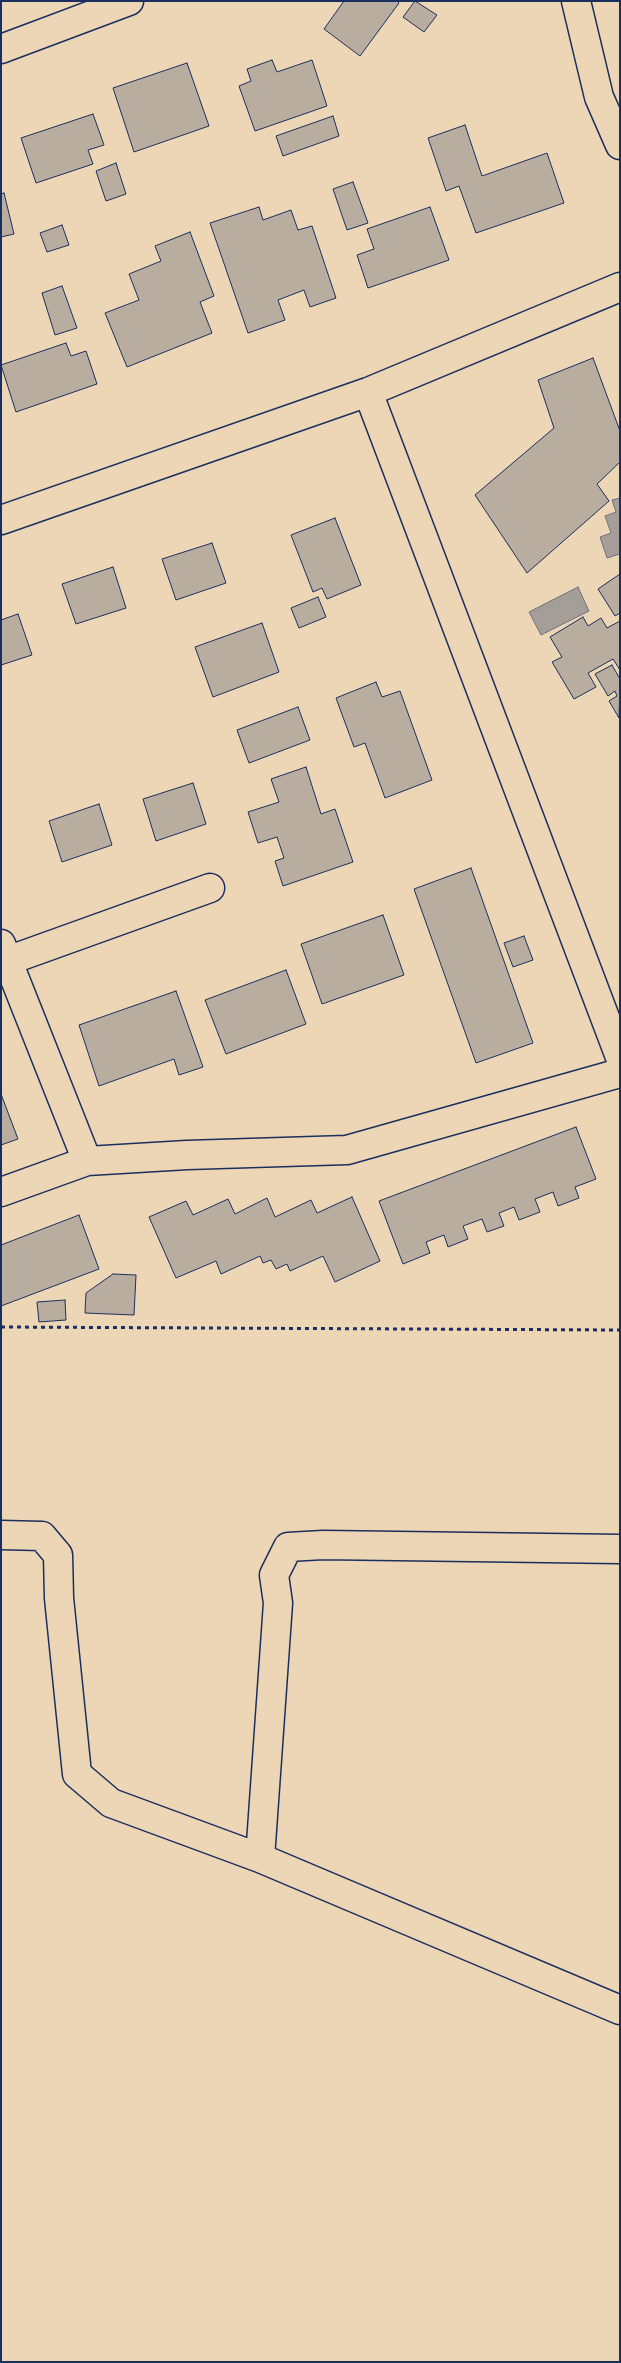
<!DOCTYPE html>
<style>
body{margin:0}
#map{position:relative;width:621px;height:2363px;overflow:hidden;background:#edd6b6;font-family:"Indie Flower",sans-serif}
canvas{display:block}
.frame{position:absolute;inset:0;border:2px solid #1b2f5e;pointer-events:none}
</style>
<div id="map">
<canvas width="621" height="2363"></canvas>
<div class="frame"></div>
</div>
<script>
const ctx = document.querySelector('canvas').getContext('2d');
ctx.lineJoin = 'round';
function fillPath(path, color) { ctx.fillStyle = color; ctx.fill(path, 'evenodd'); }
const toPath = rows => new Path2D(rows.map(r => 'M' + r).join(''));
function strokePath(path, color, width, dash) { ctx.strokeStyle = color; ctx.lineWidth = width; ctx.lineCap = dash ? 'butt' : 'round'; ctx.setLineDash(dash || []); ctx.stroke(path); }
const water = toPath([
 [620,498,620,554,607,558,600,537,611,533,605,516,616,512,612,500,620,498],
 [578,587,589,611,541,635,529,612,578,587]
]);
fillPath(water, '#a59d98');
strokePath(water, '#6e7181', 1);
const building = toPath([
 [344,1,397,1,399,3,360,56,324,29,344,1],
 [415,1,437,15,424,32,403,17,415,1],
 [272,60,277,72,312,60,327,106,255,131,239,86,251,81,247,69,272,60],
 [187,63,209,126,134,152,113,88,187,63],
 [93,114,104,145,88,150,93,164,36,183,21,138,93,114],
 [333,116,339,136,283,156,276,136,333,116],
 [465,125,482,176,547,153,564,203,476,233,459,186,446,191,428,138,465,125],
 [116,163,126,194,106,201,96,171,116,163],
 [353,182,368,223,347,230,333,189,353,182],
 [4,193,14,234,1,237,1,194,4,193],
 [259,207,263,220,291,210,298,230,312,226,336,298,310,307,304,290,278,300,285,320,248,333,210,223,259,207],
 [430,207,449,260,368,288,357,255,374,249,367,229,430,207],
 [62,225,69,245,47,252,40,233,62,225],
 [190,232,214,296,200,302,212,333,127,367,105,313,139,300,129,274,161,261,155,246,190,232],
 [62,286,77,328,55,335,42,293,62,286],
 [66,343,71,356,86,351,97,384,16,412,1,365,66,343],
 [593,358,620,431,620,462,597,484,609,501,527,573,475,495,554,428,538,380,593,358],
 [335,518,361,585,327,599,322,588,313,592,291,535,335,518],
 [212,543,226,583,176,600,162,559,212,543],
 [113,567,126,608,76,624,62,584,113,567],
 [620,574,620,613,615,616,598,589,620,574],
 [318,597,326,617,299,628,291,608,318,597],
 [18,614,32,655,1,665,1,620,18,614],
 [583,617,588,626,601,618,607,628,620,621,620,670,613,659,588,673,596,687,574,699,552,662,562,657,550,637,583,617],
 [262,623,279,672,213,697,195,647,262,623],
 [612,665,620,679,619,718,609,701,617,696,615,691,608,696,595,674,612,665],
 [376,682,382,697,400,691,432,780,385,798,365,743,354,747,336,698,376,682],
 [298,707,310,740,249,763,237,730,298,707],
 [306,767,321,814,335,809,353,862,283,886,275,861,284,858,277,837,258,843,248,812,279,802,271,779,306,767],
 [193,783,206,824,156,841,143,799,193,783],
 [99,804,112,845,62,862,49,821,99,804],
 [471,868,533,1043,476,1063,414,889,471,868],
 [383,915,404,975,322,1004,301,944,383,915],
 [524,936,533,960,513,967,504,943,524,936],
 [286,970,306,1024,226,1054,205,1000,286,970],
 [176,991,203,1067,179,1075,174,1059,99,1086,79,1025,176,991],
 [1,1094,18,1139,1,1145,1,1094],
 [576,1127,596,1179,575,1187,579,1198,558,1206,553,1192,535,1199,540,1212,519,1220,514,1207,499,1213,504,1226,487,1232,482,1219,463,1226,468,1239,448,1247,444,1235,426,1242,430,1253,403,1264,379,1201,576,1127],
 [352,1197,380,1261,335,1282,323,1256,290,1271,287,1264,276,1269,271,1260,263,1263,260,1256,221,1274,216,1261,176,1278,149,1217,186,1201,193,1215,228,1199,235,1214,267,1198,275,1217,311,1200,317,1213,352,1197],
 [79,1215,99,1269,1,1306,1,1245,79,1215],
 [113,1274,136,1275,134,1315,85,1313,86,1293,113,1274],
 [65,1300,66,1320,39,1322,37,1302,65,1300]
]);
fillPath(building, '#b9ada0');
strokePath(building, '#1b2f5e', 1);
const minor = toPath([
 [576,1,599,97,620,145],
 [1,49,129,1],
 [368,392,620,1057],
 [1,520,368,392,620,287],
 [1,944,87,1161],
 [7,961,210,888],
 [1,1192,87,1161,187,1155,347,1150,620,1073],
 [1,1535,42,1536,58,1555,59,1598,77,1774,111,1803,260,1858,620,2010],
 [260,1858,278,1603,274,1575,288,1547,323,1545,620,1549]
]);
strokePath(minor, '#1b2f5e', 31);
strokePath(toPath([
 [1,1327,620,1330]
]), '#1b2f5e', 3, [4, 4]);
strokePath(minor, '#edd6b6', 28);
</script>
